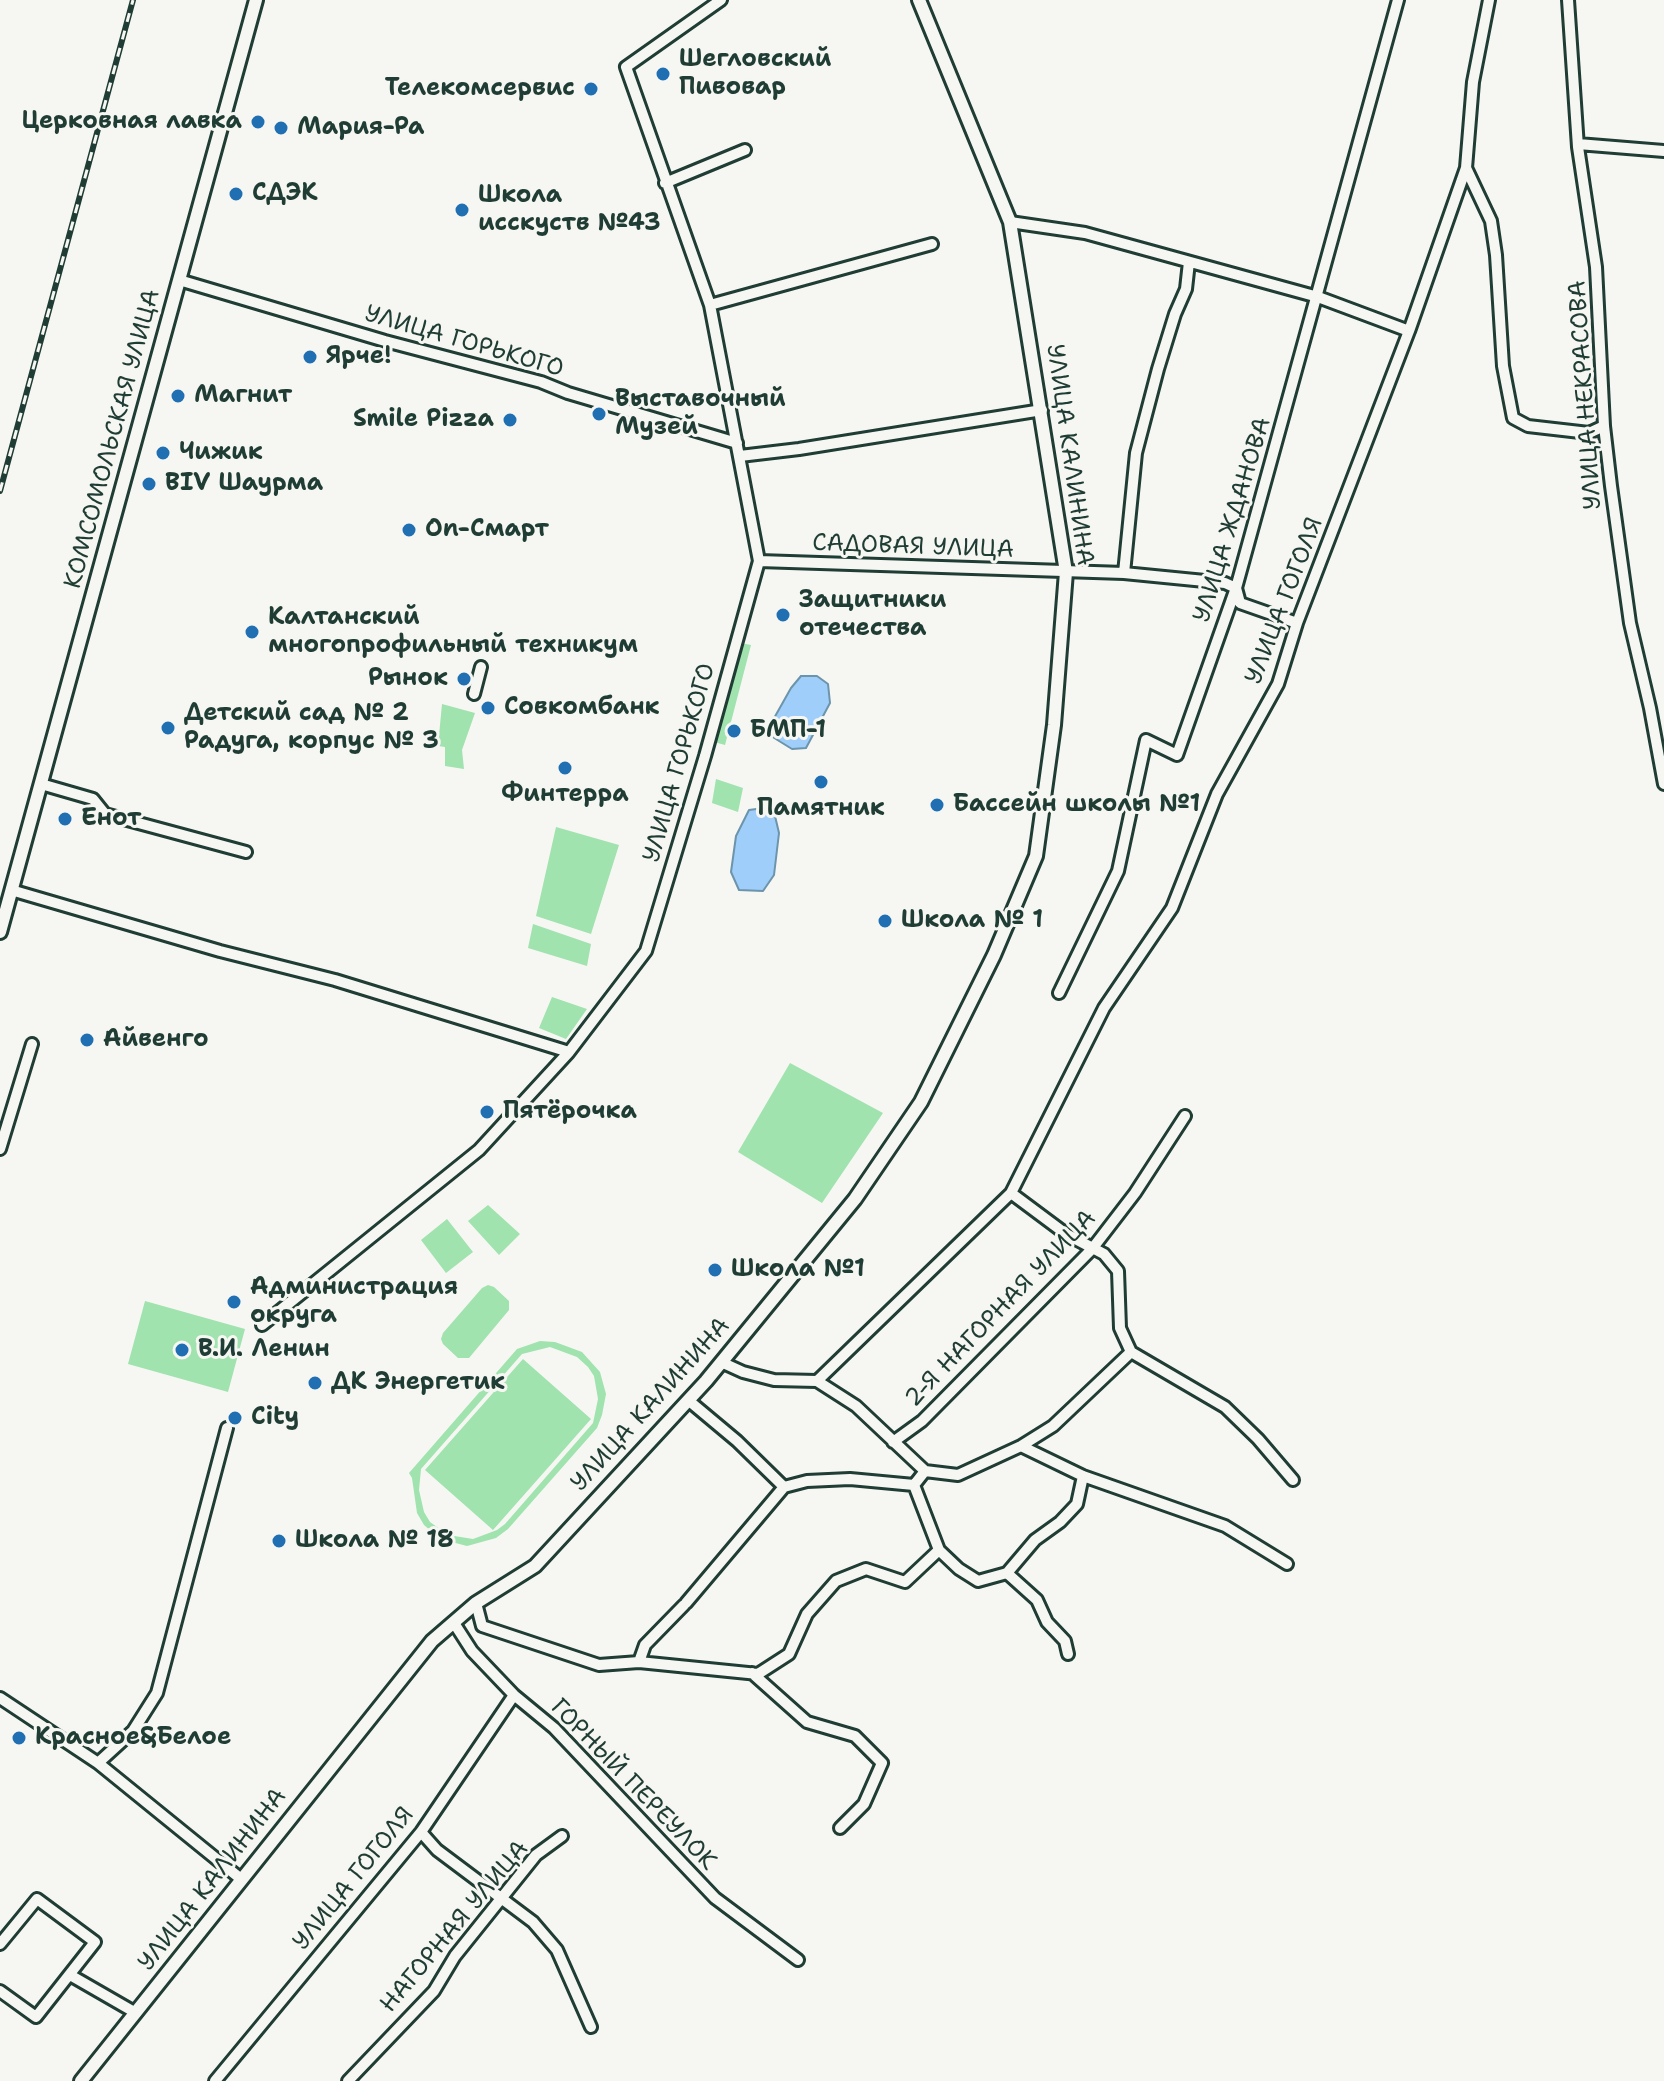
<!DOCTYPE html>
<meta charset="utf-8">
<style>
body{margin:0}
canvas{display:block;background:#f6f6f2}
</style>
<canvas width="1664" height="2081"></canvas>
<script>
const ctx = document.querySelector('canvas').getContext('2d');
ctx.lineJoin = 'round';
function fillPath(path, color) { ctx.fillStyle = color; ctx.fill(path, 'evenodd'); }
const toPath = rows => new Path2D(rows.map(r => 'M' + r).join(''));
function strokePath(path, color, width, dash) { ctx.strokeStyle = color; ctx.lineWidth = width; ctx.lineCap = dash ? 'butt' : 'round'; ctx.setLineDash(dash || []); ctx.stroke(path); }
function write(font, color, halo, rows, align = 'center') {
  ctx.font = font + ' "Shantell Sans",sans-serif'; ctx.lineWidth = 6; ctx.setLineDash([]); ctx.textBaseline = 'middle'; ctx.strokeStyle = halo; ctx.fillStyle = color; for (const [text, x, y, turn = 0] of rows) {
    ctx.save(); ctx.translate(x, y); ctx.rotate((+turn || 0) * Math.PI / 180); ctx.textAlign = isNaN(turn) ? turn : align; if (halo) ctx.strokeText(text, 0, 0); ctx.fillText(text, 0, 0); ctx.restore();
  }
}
fillPath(toPath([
 [740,643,751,645,725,745,714,742],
 [442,704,475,713,462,750,464,769,445,766,445,747,438,746],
 [716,779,743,788,738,812,712,803],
 [556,827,619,845,591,934,536,916],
 [533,924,591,944,587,966,528,948],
 [552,997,587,1009,566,1039,539,1028],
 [790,1063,883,1113,822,1203,738,1152],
 [488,1205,520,1234,499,1255,468,1221],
 [447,1219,473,1252,446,1273,421,1240],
 [488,1285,494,1287,509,1301,509,1310,469,1358,458,1358,443,1344,441,1339,443,1333,482,1288],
 [145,1301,245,1329,228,1392,128,1364],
 [540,1341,555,1342,582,1352,600,1372,606,1394,602,1415,597,1428,508,1529,496,1538,467,1546,440,1539,424,1525,417,1513,412,1478,409,1473,517,1349],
 [550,1347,577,1357,588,1367,594,1376,598,1399,593,1423,505,1524,497,1530,473,1539,448,1535,430,1522,424,1512,419,1490,421,1469,522,1354],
 [523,1359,591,1419,493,1530,425,1470]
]), '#a0e3ae');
const water = toPath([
 [801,676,817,676,828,684,830,703,806,748,792,749,771,736,773,720,791,688,801,676],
 [764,808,775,816,779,833,774,875,763,891,739,890,731,872,736,836,749,810,764,808]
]);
fillPath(water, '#9fcefb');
strokePath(water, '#6c94ab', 2);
const minor = toPath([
 [1568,0,1578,147,1596,267,1604,426,1611,486,1630,623,1650,708,1664,784],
 [1578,144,1664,151],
 [1466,168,1491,221,1496,255,1503,366,1513,418,1528,426,1589,433,1604,426],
 [665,183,745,150],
 [1010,222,1085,233,1318,297,1409,331],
 [179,280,385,341,541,382,568,393,737,443],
 [710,305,932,244],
 [740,456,799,449,1042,410],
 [759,561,1124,573,1225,583,1236,588,1240,603,1297,623],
 [1124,573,1136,453,1158,369,1175,314,1186,289,1189,262],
 [474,694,481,667],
 [41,784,93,799,105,814,246,852],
 [11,890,220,951,335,980,569,1052],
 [1059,993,1118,871,1146,740,1177,755,1236,588,1398,0],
 [0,1149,32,1044],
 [1011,1193,1066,1234,1104,1254,1118,1271,1120,1328,1131,1352,1225,1407,1258,1439,1293,1480],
 [262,1325,479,1150,569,1052,646,951,705,756,759,561,710,305,626,67,721,0],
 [721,1362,743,1372,774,1380,817,1381,856,1406,925,1471],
 [817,1381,1011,1193,1104,1008,1172,908,1217,794,1278,684,1297,623,1409,331,1466,168,1473,82,1489,0],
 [688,1400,737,1441,784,1487],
 [893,1442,922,1421,1092,1249,1135,1193,1185,1116],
 [1021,1446,1083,1476,1225,1526,1287,1564],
 [914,1485,939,1550,959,1569,978,1581,1007,1573,1037,1600,1047,1622,1065,1641,1068,1654],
 [784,1487,807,1481,850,1479,914,1485,925,1471,958,1475,1021,1446,1053,1426,1131,1352],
 [1007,1573,1035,1540,1060,1522,1077,1504,1083,1476],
 [476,1603,482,1626,599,1665,639,1662,758,1674,789,1654,807,1614,836,1581,866,1569,905,1582,939,1550],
 [686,1603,784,1487],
 [454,1623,472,1651,514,1695,554,1728,715,1898,798,1960],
 [639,1662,645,1645,684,1605],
 [752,1673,807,1722,855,1736,882,1763,864,1804,840,1828],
 [0,1698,98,1763,241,1879],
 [98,1763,133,1731,157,1693,227,1428],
 [421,1832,437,1850,533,1922,557,1950,591,2027],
 [0,1944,37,1899,95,1942,36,2017,0,1991],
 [70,1975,136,2013],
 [215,2081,421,1832,514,1695],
 [348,2081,434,1991,455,1956,536,1855,562,1836]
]);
const tertiary = toPath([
 [0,932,256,0],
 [81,2081,432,1641,476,1603,535,1566,706,1381,855,1199,921,1102,994,955,1036,856,1054,725,1066,572,1010,222,919,0]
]);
strokePath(minor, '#1f3d34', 16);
strokePath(tertiary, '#1f3d34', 18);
strokePath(minor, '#f6f6f2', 10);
strokePath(tertiary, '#f6f6f2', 12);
const rail = toPath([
 [0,491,133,0]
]);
strokePath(rail, '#1f3d34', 6);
strokePath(rail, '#f6f6f2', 3, [9]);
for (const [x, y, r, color] of [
 [663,74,8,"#1f6fb2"],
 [591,89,8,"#1f6fb2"],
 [258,122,8,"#1f6fb2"],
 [281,128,8,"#1f6fb2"],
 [236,194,8,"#1f6fb2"],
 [462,210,8,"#1f6fb2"],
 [310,357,8,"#1f6fb2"],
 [178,396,8,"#1f6fb2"],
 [599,414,8,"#1f6fb2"],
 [510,420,8,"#1f6fb2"],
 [163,453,8,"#1f6fb2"],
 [149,484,8,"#1f6fb2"],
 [409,530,8,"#1f6fb2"],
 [783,615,8,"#1f6fb2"],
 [252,632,8,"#1f6fb2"],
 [464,679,8,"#1f6fb2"],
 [488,708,8,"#1f6fb2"],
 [168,728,8,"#1f6fb2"],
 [734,731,8,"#1f6fb2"],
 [565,768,8,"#1f6fb2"],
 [821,782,8,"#1f6fb2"],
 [937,805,8,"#1f6fb2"],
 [65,819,8,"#1f6fb2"],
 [885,921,8,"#1f6fb2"],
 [87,1040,8,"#1f6fb2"],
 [487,1112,8,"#1f6fb2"],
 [715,1270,8,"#1f6fb2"],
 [234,1302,8,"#1f6fb2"],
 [182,1350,8,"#1f6fb2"],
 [315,1383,8,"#1f6fb2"],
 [235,1418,8,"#1f6fb2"],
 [279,1541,8,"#1f6fb2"],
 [19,1738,8,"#1f6fb2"]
]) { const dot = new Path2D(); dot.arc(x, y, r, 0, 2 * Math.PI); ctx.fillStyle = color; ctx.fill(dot); strokePath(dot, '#f6f6f2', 3); }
write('bold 24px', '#1f3d34', '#f6f6f2', [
 ["Шегловский",679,60],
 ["Пивовар",679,88],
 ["Телекомсервис",575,89,"right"],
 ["Церковная лавка",242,122,"right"],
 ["Мария-Ра",297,128],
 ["СДЭК",252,194],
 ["Школа",478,196],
 ["исскуств №43",478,224],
 ["Ярче!",326,357],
 ["Магнит",194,396],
 ["Выставочный",615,400],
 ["Музей",615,428],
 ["Smile Pizza",494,420,"right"],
 ["Чижик",179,453],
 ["BIV Шаурма",165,484],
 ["On-Смарт",425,530],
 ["Защитники",799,601],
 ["отечества",799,629],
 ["Калтанский",268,618],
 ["многопрофильный техникум",268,646],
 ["Рынок",448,679,"right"],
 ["Совкомбанк",504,708],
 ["Детский сад № 2",184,714],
 ["Радуга, корпус № 3",184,742],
 ["БМП-1",750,731],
 ["Финтерра",565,795,"center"],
 ["Бассейн школы №1",953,805],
 ["Памятник",821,809,"center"],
 ["Енот",81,819],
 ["Школа № 1",901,921],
 ["Айвенго",103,1040],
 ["Пятёрочка",503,1112],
 ["Школа №1",731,1270],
 ["Администрация",250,1288],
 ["округа",250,1316],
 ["В.И. Ленин",198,1350],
 ["ДК Энергетик",331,1383],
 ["City",251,1418],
 ["Школа № 18",295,1541],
 ["Красное&Белое",35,1738]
], 'left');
write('24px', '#1f3d34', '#f6f6f2', [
 ["УЛИЦА ГОРЬКОГО",464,342,16],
 ["УЛИЦА НЕКРАСОВА",1586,395,-94],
 ["КОМСОМОЛЬСКАЯ УЛИЦА",113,439,-75],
 ["УЛИЦА КАЛИНИНА",1069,455,82],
 ["УЛИЦА ЖДАНОВА",1233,520,-73],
 ["САДОВАЯ УЛИЦА",913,547,2],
 ["УЛИЦА ГОГОЛЯ",1285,601,-69],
 ["УЛИЦА ГОРЬКОГО",680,763,-74],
 ["2-Я НАГОРНАЯ УЛИЦА",1001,1309,-46],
 ["УЛИЦА КАЛИНИНА",651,1405,-48],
 ["ГОРНЫЙ ПЕРЕУЛОК",633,1785,46],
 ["УЛИЦА ГОГОЛЯ",354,1879,-51],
 ["УЛИЦА КАЛИНИНА",213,1880,-52],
 ["НАГОРНАЯ УЛИЦА",455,1927,-50]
]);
</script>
